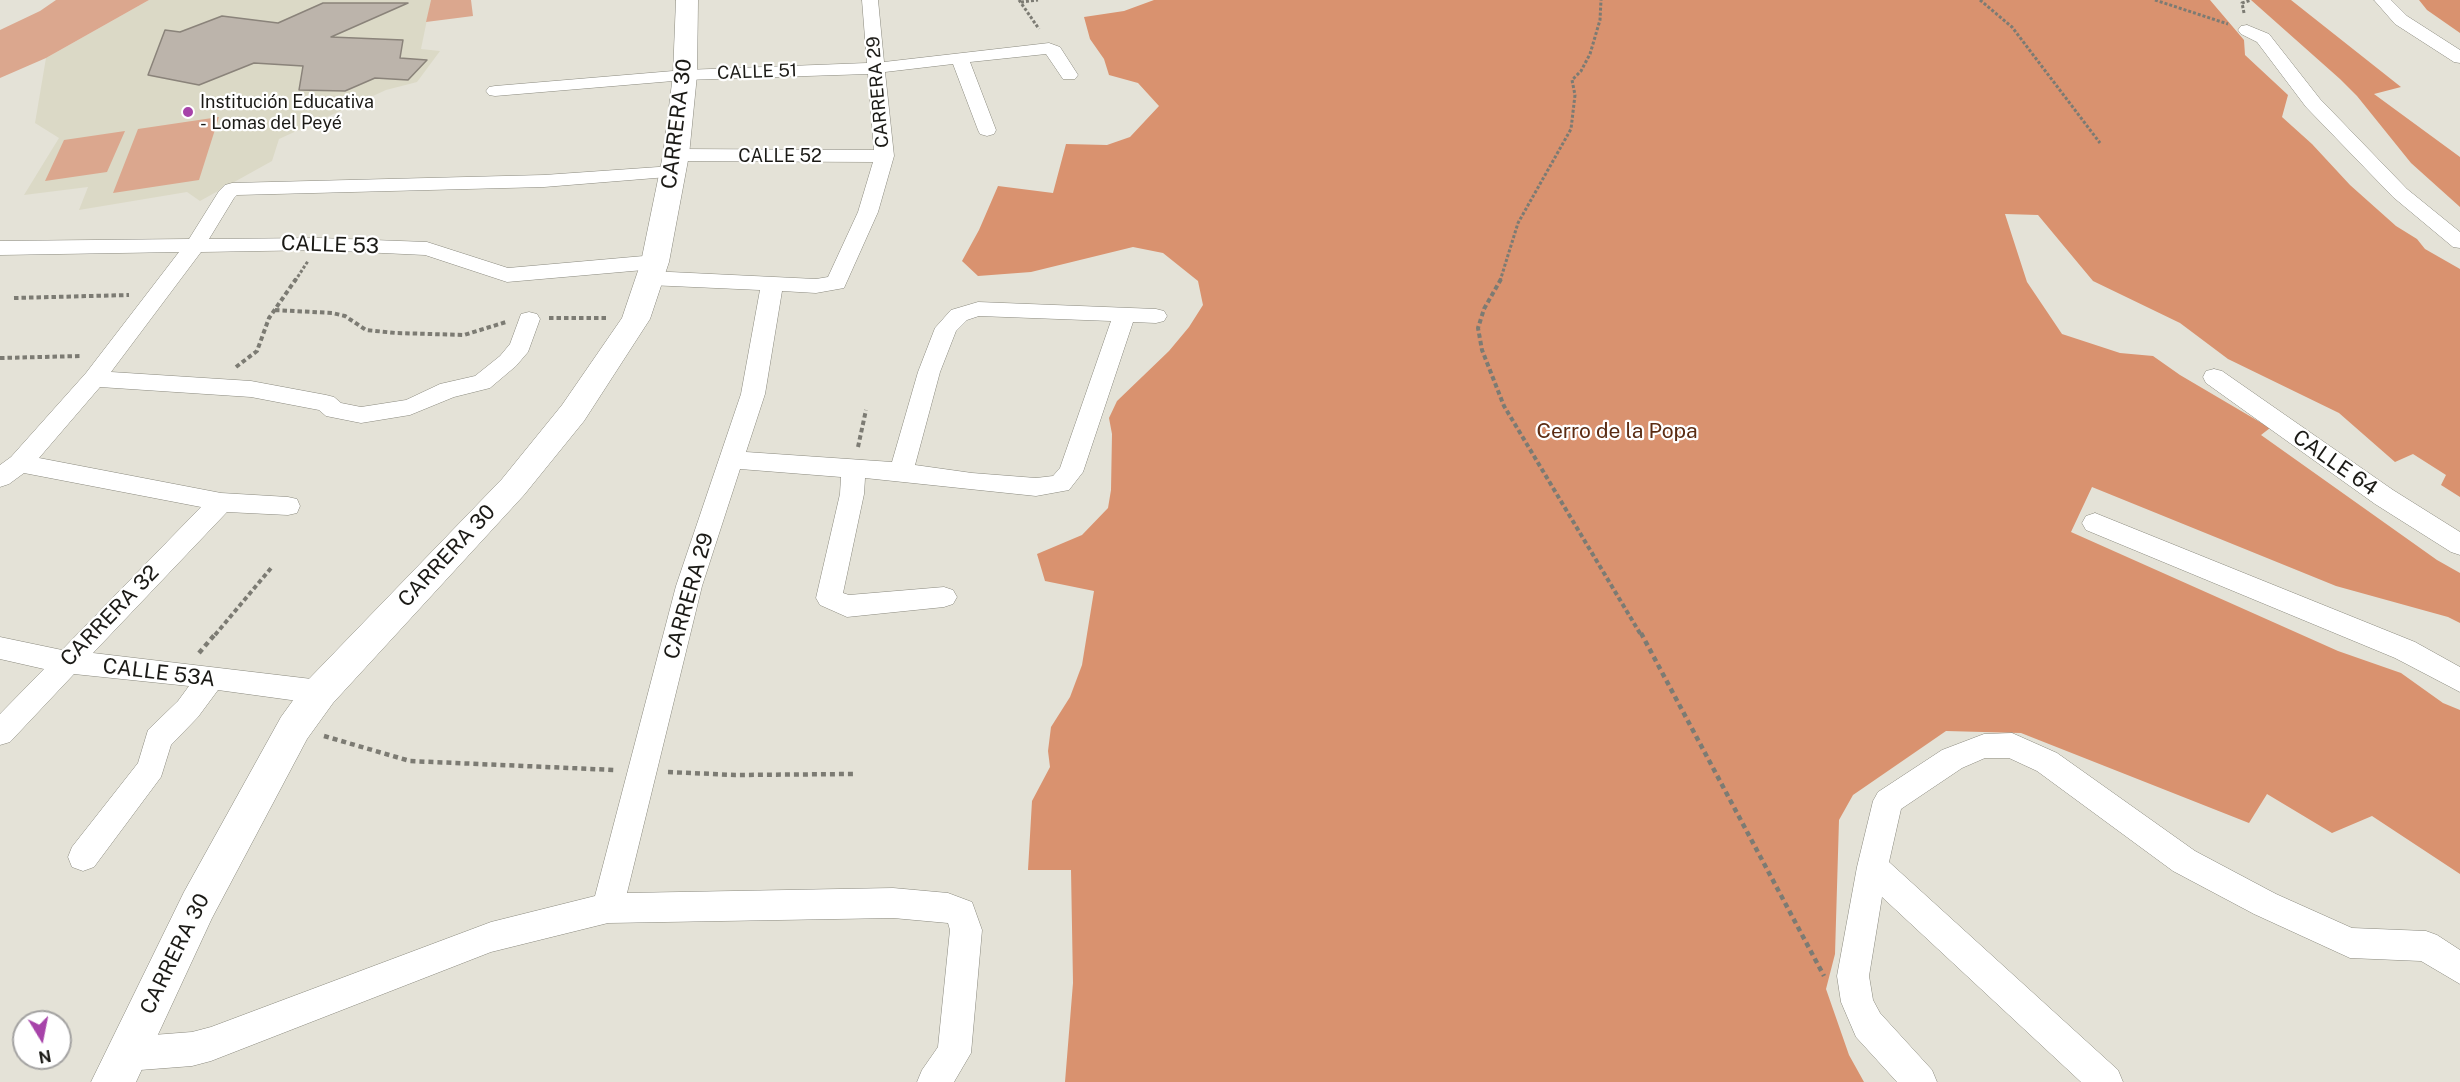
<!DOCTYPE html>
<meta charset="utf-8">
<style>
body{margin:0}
#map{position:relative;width:2460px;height:1082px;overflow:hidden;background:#e4e2d7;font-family:"Public Sans",sans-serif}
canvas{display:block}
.north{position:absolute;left:12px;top:1010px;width:60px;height:60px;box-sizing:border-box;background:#fff;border:2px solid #a4a3a2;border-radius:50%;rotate:170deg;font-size:16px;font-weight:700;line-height:24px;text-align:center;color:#1b1a16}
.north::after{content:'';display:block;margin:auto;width:21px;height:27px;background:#a743a9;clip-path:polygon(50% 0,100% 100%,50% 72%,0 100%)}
</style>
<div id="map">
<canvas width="2460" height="1082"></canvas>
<div class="north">N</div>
</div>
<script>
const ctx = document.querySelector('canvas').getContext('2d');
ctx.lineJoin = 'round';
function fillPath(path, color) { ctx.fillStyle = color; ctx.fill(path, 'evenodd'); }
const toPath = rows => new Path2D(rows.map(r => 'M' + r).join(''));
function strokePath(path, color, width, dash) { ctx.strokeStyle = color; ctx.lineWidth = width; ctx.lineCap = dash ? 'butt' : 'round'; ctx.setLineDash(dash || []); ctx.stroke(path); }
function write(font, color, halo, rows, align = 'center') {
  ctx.font = font + ' "Public Sans",sans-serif'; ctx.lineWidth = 4.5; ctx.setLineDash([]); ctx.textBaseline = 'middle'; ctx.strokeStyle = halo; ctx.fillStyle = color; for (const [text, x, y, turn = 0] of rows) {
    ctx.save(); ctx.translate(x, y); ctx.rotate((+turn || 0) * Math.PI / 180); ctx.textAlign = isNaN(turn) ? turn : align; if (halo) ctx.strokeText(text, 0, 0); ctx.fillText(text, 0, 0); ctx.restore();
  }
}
fillPath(toPath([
 [149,0,431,0,421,49,440,51,417,82,386,90,279,139,272,161,200,201,187,192,79,210,88,187,24,195,59,138,35,123,46,58]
]), '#dbd9c6');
fillPath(toPath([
 [56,0,149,0,46,58,0,78,0,30,40,11],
 [431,0,471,0,473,16,426,22],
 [219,117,199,180,113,193,138,129],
 [125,131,107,172,45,181,64,140]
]), '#dba78e');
fillPath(toPath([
 [1154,0,2210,0,2244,40,2245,55,2288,95,2282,117,2312,144,2350,185,2396,226,2417,239,2425,249,2460,269,2460,497,2441,485,2446,475,2413,454,2395,462,2339,413,2228,359,2180,323,2093,281,2038,215,2005,214,2027,282,2062,334,2120,353,2153,356,2180,375,2270,428,2261,435,2437,560,2460,573,2460,623,2448,617,2336,586,2092,487,2071,532,2338,651,2401,673,2443,703,2460,710,2460,874,2372,816,2332,833,2267,794,2249,823,2021,733,1946,731,1853,795,1839,820,1835,954,1826,989,1849,1055,1864,1082,1065,1082,1073,983,1071,870,1028,870,1032,801,1050,767,1048,751,1051,727,1070,697,1082,665,1094,591,1045,581,1037,554,1082,535,1108,508,1111,490,1112,434,1109,418,1117,401,1169,351,1189,327,1203,305,1198,281,1163,253,1133,247,1031,272,978,276,962,261,979,230,998,186,1053,193,1066,144,1107,145,1130,137,1159,106,1138,83,1109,75,1104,59,1090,39,1084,17,1124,11],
 [2251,0,2291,0,2401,87,2374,94,2460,157,2460,207,2411,163,2357,96,2340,79],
 [2419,0,2460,0,2460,33,2427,10]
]), '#d9926f');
const building = toPath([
 [323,3,408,3,331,37,403,40,400,58,427,60,408,80,375,78,345,91,299,90,303,66,254,63,199,85,148,75,165,30,180,32,222,16,278,23,323,3]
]);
fillPath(building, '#bcb4ab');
strokePath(building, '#8a837a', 1.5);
const street = toPath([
 [862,0,878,0,884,62,1049,43,1060,47,1078,75,1075,79,1063,79,1046,54,970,62,996,130,994,134,987,136,980,134,978,130,953,64,885,72,894,156,878,212,844,288,816,293,782,291,765,394,746,452,892,462,918,372,935,328,951,310,978,302,1156,309,1164,311,1167,316,1164,321,1156,323,1133,322,1083,472,1069,490,1036,496,865,478,864,494,843,593,849,595,944,587,953,590,957,597,953,604,944,607,847,617,820,605,816,598,840,494,841,477,740,469,702,586,627,893,893,888,948,893,972,902,982,930,971,1053,954,1082,917,1082,922,1070,938,1047,950,930,948,923,893,918,608,923,491,952,211,1061,192,1066,127,1071,115,1066,110,1054,115,1042,127,1037,192,1032,211,1027,491,922,595,896,676,586,741,394,760,290,649,285,641,283,638,278,641,273,649,271,816,279,828,277,858,212,873,162,676,161,669,159,666,155,669,151,676,149,874,150,868,74,685,80,495,96,489,95,486,91,489,87,495,86,685,70,867,63,862,0],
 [979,316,1111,321,1060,468,1053,476,1036,478,972,473,915,465,940,372,956,331,967,320,979,316],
 [2374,0,2391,0,2407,16,2460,50,2460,63,2454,62,2395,24,2374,0],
 [2247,25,2269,34,2320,99,2407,189,2460,232,2460,248,2453,247,2393,197,2306,107,2257,42,2241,34,2238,30,2241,26,2247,25],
 [673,166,680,168,683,172,680,176,544,187,237,195,234,198,209,239,319,238,427,242,508,268,655,255,662,257,666,262,662,267,655,269,507,282,425,255,319,250,201,252,111,372,251,381,326,395,334,397,341,403,361,407,406,400,440,384,475,376,500,356,510,344,521,314,529,312,537,314,540,319,528,352,516,366,490,388,454,397,410,415,361,423,326,416,319,410,251,397,100,387,39,458,221,493,288,497,297,499,300,506,297,513,288,515,227,512,93,653,320,680,330,684,334,692,330,700,320,704,218,690,198,717,171,745,161,777,94,867,83,871,72,867,68,857,72,847,138,763,148,730,178,701,189,686,74,674,10,742,0,745,0,714,44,669,0,659,0,637,62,650,201,507,24,473,9,484,0,487,0,465,11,457,86,373,179,252,0,255,0,241,189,239,219,191,225,185,232,183,544,175,673,166],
 [2214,369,2222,371,2393,490,2460,532,2460,555,2451,552,2375,504,2206,383,2203,377,2206,371,2214,369],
 [2095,513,2415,642,2460,667,2460,692,2395,658,2086,530,2082,523,2086,516,2095,513],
 [2012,733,2057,753,2195,851,2276,894,2352,928,2426,931,2437,935,2460,950,2460,984,2421,961,2350,958,2254,914,2173,871,2037,771,2009,758,1985,758,1962,768,1901,809,1889,862,2118,1070,2123,1082,2081,1082,1882,897,1869,976,1873,1000,1880,1013,1932,1070,1937,1082,1897,1082,1856,1037,1841,1002,1837,976,1857,867,1873,801,1878,792,1942,750,1984,734,2012,733]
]);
const secondary = toPath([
 [676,0,698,0,697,75,689,155,669,262,650,319,584,421,524,495,333,703,307,739,212,918,136,1082,91,1082,184,892,281,717,307,681,502,479,562,405,622,318,641,262,663,155,673,75,676,0]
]);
strokePath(street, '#8a897e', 1);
strokePath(secondary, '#8a897e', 1);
strokePath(toPath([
 [1019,0,1039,29],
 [1980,0,2012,27,2100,143],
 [2155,0,2228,24],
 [1021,2,1038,0],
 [2244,13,2242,3,2251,0],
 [295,281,308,261],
 [1500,281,1518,223,1571,129,1575,95,1572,80,1581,71,1590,54,1600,20,1601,0]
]), '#7c7b73', 3, [3, 2]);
strokePath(toPath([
 [1501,279,1484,309,1478,328,1482,350,1504,406,1641,635],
 [14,298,129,295],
 [275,310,332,313,345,316,366,330,396,333,464,335,506,322],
 [549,318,608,318],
 [0,358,82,356],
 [236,367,257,351,269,318,296,279],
 [858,447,866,410],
 [215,635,272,567]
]), '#7c7b73', 4, [4.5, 3]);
strokePath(toPath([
 [1641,633,1824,976],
 [199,653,216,633],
 [324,736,410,761,615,770],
 [668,772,735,775,853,774]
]), '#7c7b73', 4.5, [5, 4]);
fillPath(street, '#fff');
fillPath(secondary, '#fff');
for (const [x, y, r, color] of [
 [188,112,6,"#a743a9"]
]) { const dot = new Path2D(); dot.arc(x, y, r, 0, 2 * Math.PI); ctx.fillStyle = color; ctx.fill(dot); strokePath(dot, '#fff', 2); }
write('18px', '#1b1a16', '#fff', [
 ["CALLE 51",757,72,-2],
 ["CARRERA 29",878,92,-95],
 ["CALLE 52",780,156]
]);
write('18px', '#1b1a16', '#fff', [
 ["Institución Educativa",200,102],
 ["- Lomas del Peyé",200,123]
], 'left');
write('21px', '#1b1a16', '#fff', [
 ["CARRERA 30",677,124,-83],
 ["CALLE 53",330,245,2],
 ["CALLE 64",2335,463,35],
 ["CARRERA 30",447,556,-47],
 ["CARRERA 29",689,596,-74],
 ["CARRERA 32",110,616,-46],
 ["CALLE 53A",159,673,7],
 ["CARRERA 30",175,954,-64]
]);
write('21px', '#5b2c13', '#fff', [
 ["Cerro de la Popa",1617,432]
]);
</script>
